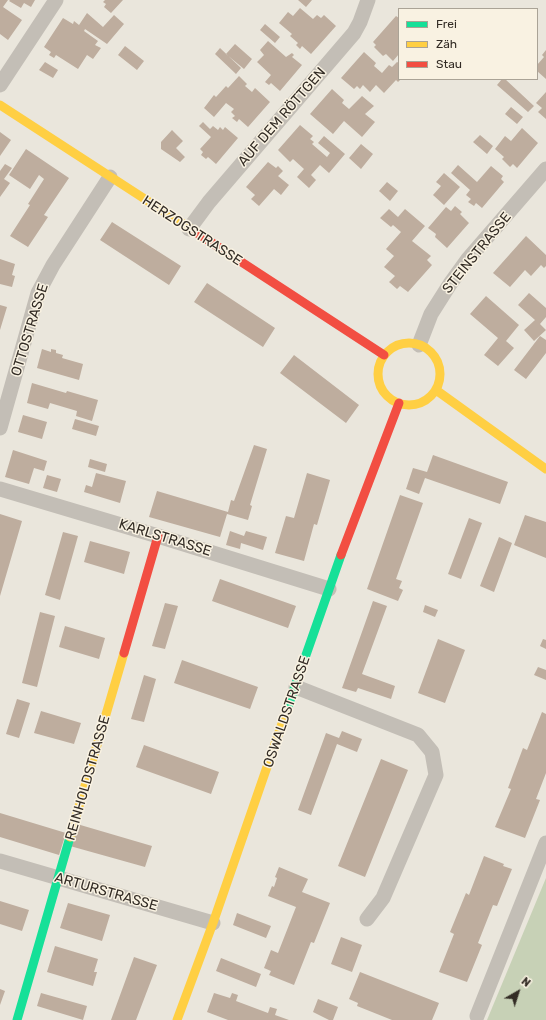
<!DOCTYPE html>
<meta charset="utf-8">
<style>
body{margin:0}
#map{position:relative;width:546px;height:1020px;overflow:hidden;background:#eae6dc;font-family:Rubik,sans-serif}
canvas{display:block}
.legend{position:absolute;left:398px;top:8px;width:140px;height:72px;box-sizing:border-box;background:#f9f2e2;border:1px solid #aaa396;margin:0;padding:5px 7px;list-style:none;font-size:12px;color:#332c25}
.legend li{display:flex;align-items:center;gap:8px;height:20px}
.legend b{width:20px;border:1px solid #aaa396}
.north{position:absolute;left:498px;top:972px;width:40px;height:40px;-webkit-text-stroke:3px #f9f2e2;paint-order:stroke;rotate:39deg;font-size:11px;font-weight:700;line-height:16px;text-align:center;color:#332c25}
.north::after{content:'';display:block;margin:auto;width:14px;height:18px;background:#332c25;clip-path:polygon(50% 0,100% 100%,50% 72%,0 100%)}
</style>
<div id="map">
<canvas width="546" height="1020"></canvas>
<ul class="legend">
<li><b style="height:5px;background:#16e098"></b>Frei</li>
<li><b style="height:5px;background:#ffcf43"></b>Zäh</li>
<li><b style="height:5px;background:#f24e42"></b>Stau</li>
</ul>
<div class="north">N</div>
</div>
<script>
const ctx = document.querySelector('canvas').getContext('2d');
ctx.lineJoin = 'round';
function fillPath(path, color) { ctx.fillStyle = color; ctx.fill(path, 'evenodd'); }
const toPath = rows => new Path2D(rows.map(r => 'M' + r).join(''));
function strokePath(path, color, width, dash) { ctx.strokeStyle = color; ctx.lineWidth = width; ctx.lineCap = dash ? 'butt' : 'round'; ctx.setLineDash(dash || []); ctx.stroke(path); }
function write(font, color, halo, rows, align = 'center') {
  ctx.font = font + ' Rubik,sans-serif'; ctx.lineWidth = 3; ctx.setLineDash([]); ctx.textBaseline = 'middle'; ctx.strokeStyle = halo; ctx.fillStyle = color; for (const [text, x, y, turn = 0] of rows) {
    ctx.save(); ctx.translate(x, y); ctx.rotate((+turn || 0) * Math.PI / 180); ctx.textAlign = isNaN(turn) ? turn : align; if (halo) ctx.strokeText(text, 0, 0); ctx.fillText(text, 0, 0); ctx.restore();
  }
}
fillPath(toPath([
 [546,878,546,1020,487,1020]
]), '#c7d1b6');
fillPath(toPath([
 [0,0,8,0,3,7,22,20,8,40,0,34],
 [10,0,35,0,31,7,24,3,21,8,9,1],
 [105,0,123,0,111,13,104,7,106,4,103,2],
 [298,0,312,0,306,7],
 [300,8,313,19,317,15,321,18,324,15,336,26,311,54,302,46,300,49,296,45,298,43,290,36,292,34,279,23,288,12,293,16],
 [87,13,103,27,114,15,124,24,107,44,85,29,84,31,98,41,95,45,101,48,93,59,87,55,78,69,56,55,54,58,49,55,51,52,44,47,63,18,73,24,74,21,79,25],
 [396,16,399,18,399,54,393,61,386,54,383,56,374,47,376,45,373,42],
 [265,24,280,37,275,43,260,30],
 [268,41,286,57,292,53,294,55,292,57,302,65,280,91,271,83,269,85,265,82,271,75,257,62,264,55,260,50],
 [235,44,252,59,244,69,226,54],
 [125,46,144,61,137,70,118,55],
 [220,48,241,68,236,74,215,54],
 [546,50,546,79,537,71,537,65,544,57,542,55],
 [364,52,376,63,374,66,382,73,389,65,392,67,397,62,399,63,399,79,401,79,398,82,396,80,384,93,376,85,370,92,363,85,360,89,357,86,354,89,341,78],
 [45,62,58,70,53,78,39,70],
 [239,76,247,84,245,86,252,92,255,88,270,102,248,127,239,119,237,122,232,118,235,116,231,112,234,109,226,103,214,117,204,108,214,95,216,97,226,86,228,88],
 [502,79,505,79,534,106,528,112,497,85],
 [332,89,344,100,342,103,349,109,362,96,374,106,365,114,375,122,362,137,344,121,333,134,310,114],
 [546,92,546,119,538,112,542,108,536,103],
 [511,107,523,117,517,124,505,114],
 [203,122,210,129,213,126,218,130,220,127,223,130,225,127,238,138,216,164,208,157,206,159,201,155,203,152,200,149,211,137,199,126],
 [300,125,313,136,310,139,314,142,312,144,327,157,330,153,318,143,324,136,345,154,329,173,320,165,311,175,316,180,309,188,297,177,304,169,293,159,290,162,278,150],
 [522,128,538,143,517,168,513,164,510,167,502,159,504,157,495,149,505,136,511,141],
 [172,130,183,141,176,148,185,157,180,162,161,149,161,142],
 [0,132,11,140,0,156],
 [480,135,493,146,487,154,473,142],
 [361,144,373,154,361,169,349,158],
 [26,149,69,178,44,215,48,217,28,247,10,236,30,205,28,204,44,179,39,175,30,189,9,175],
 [268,162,276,168,278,166,283,171,278,176,289,185,281,195,274,189,259,206,251,199,255,195,246,187],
 [5,164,12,168,4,179,10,183,0,197,0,171],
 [458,165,477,182,491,166,503,176,501,179,504,182,482,208,476,203,474,206,468,202,471,199,466,195,470,190,451,173],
 [444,173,460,187,444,205,433,195,441,186,436,182],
 [387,182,398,191,390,201,379,191],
 [455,206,462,212,460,214,469,223,447,248,435,237,436,234,428,228,446,207,451,211],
 [389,209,398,217,405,209,425,226,412,241,431,256,427,260,432,265,408,292,400,286,397,289,389,282,395,276,384,267,394,256,386,249,401,232,393,225,391,227,380,218],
 [112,222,181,266,169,285,100,240],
 [526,236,546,255,546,266,544,268,541,265,531,276,525,270,510,287,493,273],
 [0,259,15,264,12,275,15,276,12,287,0,284],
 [207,283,275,328,263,347,194,302],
 [529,293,546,308,546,317,540,324,546,330,534,341,524,330,535,320,518,305],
 [486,296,519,325,506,341,514,348,498,366,484,355,498,338,470,314],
 [0,305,7,307,0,330],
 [540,336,546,340,546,353,526,379,514,370],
 [42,349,51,352,51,349,56,350,56,353,63,355,62,358,83,364,79,380,37,368],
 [294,355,359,405,346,423,280,373],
 [32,383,66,393,67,391,98,400,92,421,76,416,77,411,50,403,48,409,27,403],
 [23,415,47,422,42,439,18,432],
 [75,419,99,426,96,436,72,429],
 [254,445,267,449,250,505,252,506,248,520,227,514,220,537,149,517,157,491,228,512,231,500,234,501],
 [13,450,47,461,44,471,34,468,29,484,5,477],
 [433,455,508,482,500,504,425,478,419,494,406,489,413,468,427,472],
 [90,459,107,464,105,472,88,467],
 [96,473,126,481,120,503,84,492,86,485,92,487],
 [307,473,330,480,317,525,314,524,304,561,275,553,286,516,294,518],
 [47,475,61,479,57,492,43,488],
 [400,495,423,503,396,579,402,581,399,588,403,590,398,601,367,589],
 [0,514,22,521,0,596],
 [525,515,546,522,546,558,514,545],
 [469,518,482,523,461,579,448,574],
 [230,531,244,536,246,531,267,537,263,550,241,543,240,549,226,545],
 [63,532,78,536,60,600,45,595],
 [499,537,512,543,494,592,480,586],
 [90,541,130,552,124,574,84,562],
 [220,579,296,606,288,628,212,601],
 [373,601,387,606,362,674,395,686,391,699,358,688,356,692,342,688],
 [165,603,178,606,165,649,152,646],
 [425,605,438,610,435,617,423,612],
 [40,612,55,616,37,687,22,683],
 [65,626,105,638,99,659,59,647],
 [438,639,465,650,445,703,418,693],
 [543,639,546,640,546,649,540,646],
 [182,660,258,687,250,709,174,683],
 [538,667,546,670,546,680,534,675],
 [144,675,156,679,144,722,131,719],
 [17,699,30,703,19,738,6,734],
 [41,711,81,723,74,744,34,733],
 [542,712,546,714,546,773,536,799,540,800,525,838,495,827,511,789,508,788,523,748,527,750],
 [342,731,362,739,357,752,337,744,311,815,298,810,326,733,339,738],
 [144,745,219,772,211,794,136,767],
 [381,759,408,770,365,877,338,866],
 [0,813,66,833,59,855,0,837],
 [77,824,152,846,145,867,70,846],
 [484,856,504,864,503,866,512,869,497,906,493,905,478,943,482,945,467,982,439,972,454,934,450,932,466,893,469,895],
 [279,867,308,879,302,892,330,903,314,943,311,942,294,985,269,975,271,971,264,968,271,950,278,953,296,907,268,896,272,886,274,887,277,878,275,877],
 [0,901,29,910,22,931,0,924],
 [68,903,110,915,102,941,60,928],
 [237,913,271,926,266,938,233,925],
 [341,937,362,945,352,972,331,964],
 [55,946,98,959,94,972,97,972,93,986,47,972],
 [134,957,157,965,136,1020,111,1020],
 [221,958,261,974,256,987,216,971],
 [360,972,439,1003,432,1020,392,1020,357,1006,358,1003,349,999],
 [0,989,5,991,0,1005],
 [41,993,87,1006,83,1020,37,1006],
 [214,993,230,998,232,993,238,995,236,1001,268,1013,270,1007,277,1009,275,1015,289,1020,228,1020,207,1012],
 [318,999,338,1007,333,1020,329,1020,313,1012]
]), '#bead9e');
strokePath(toPath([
 [0,85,56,0],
 [189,229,209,202,354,33,360,22,368,0],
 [419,345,431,314,450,284,468,259,546,169],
 [0,428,38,293,53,265,110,177],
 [0,489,158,536,329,589],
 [296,687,418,735,432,752,436,775,383,898,367,919],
 [0,861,213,923],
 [477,1016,546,843]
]), '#c3beb6', 15);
strokePath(toPath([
 [286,712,341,555],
 [17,1020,70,837]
]), '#16e098', 9);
strokePath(toPath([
 [0,105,194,231],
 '378 374a31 31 0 1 1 62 0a31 31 0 1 1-62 0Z',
 [436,390,546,469],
 [70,837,124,653],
 [177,1020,213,923,286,712]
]), '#ffcf43', 9);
strokePath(toPath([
 [194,231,384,355],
 [341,555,399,403],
 [124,653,158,536]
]), '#f24e42', 9);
write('14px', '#332c25', '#f9f2e2', [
 ["AUF DEM RÖTTGEN",282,117,-49],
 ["HERZOGSTRASSE",192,231,33],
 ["STEINSTRASSE",477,253,-51],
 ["OTTOSTRASSE",30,330,-73],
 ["KARLSTRASSE",165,538,17],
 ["OSWALDSTRASSE",287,712,-71],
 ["REINHOLDSTRASSE",88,778,-74],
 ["ARTURSTRASSE",106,892,16]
]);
</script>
